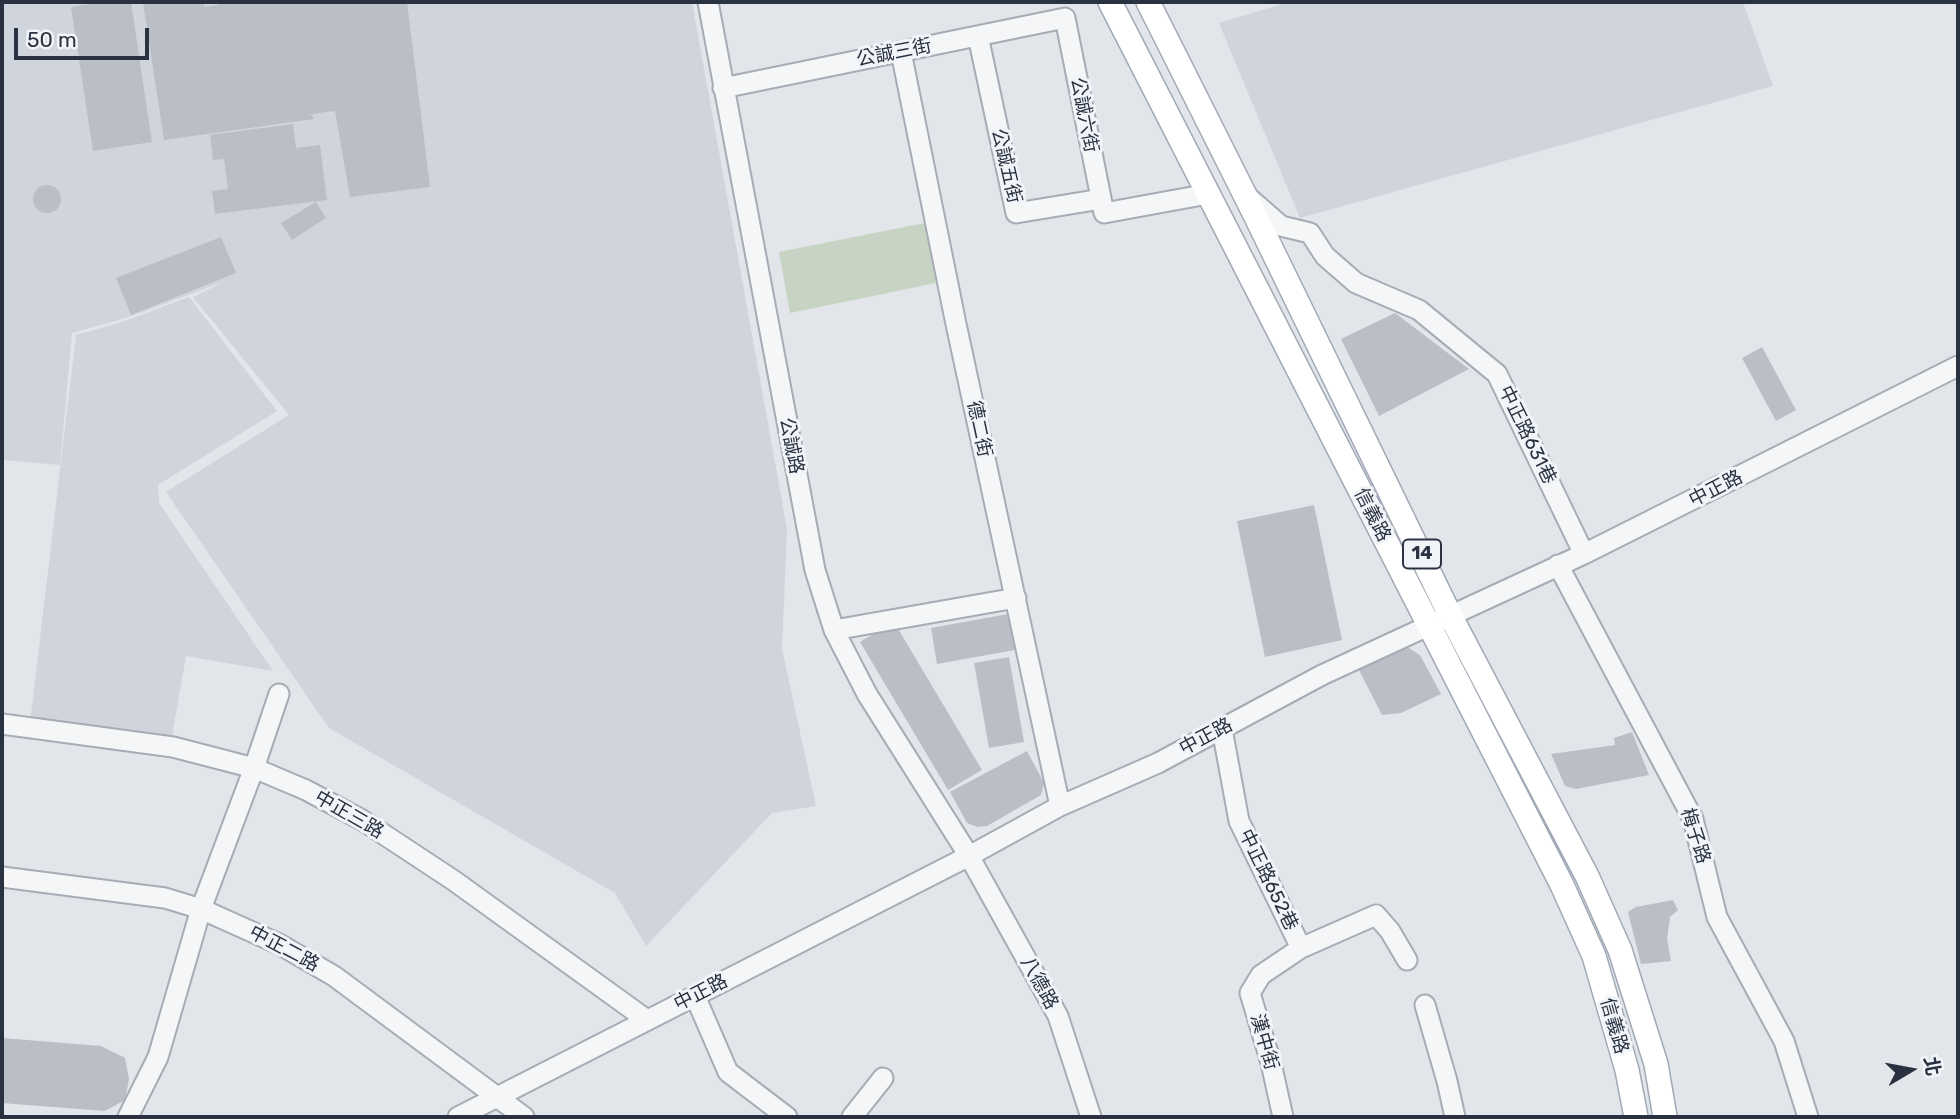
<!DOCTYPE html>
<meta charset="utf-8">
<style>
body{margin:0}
#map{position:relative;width:1960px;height:1119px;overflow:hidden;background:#e2e5ea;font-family:Rubik,"Noto Sans TC",sans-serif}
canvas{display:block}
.frame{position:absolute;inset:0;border:4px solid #2a3242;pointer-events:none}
.north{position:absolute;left:1876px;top:1035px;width:70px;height:70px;-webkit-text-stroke:5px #f1f4f8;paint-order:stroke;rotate:80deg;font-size:19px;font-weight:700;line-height:28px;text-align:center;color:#2a3242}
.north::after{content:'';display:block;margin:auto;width:24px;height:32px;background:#2a3242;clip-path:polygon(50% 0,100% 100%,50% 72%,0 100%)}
.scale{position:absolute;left:14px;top:28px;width:135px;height:32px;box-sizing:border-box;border:4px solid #2a3242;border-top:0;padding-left:9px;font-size:21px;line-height:24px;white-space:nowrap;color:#2a3242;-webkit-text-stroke:5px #f1f4f8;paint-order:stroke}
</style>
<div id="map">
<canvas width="1960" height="1119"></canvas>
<div class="frame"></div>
<div class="north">北</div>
<div class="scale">50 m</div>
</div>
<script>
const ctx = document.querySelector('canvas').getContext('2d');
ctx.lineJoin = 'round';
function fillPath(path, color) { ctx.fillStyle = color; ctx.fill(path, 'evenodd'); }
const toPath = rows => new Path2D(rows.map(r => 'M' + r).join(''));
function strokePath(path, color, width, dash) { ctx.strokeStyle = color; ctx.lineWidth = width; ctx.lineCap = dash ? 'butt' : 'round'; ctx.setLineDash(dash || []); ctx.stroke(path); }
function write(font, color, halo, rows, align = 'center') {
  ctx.font = font + ' Rubik,"Noto Sans TC",sans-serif'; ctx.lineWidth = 6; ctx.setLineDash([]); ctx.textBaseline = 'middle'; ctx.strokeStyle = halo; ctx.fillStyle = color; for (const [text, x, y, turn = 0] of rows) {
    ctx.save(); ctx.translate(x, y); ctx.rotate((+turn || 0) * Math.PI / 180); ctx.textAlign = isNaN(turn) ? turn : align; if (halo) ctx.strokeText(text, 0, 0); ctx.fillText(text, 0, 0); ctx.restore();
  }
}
fillPath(toPath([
 [2,2,692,2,787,529,782,649,816,806,772,813,646,946,615,893,329,728,166,492,289,415,193,297,226,281,126,318,72,333,60,465,2,460],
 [1289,2,1743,2,1773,86,1300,218,1219,23],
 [189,297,277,411,158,485,159,503,273,671,186,656,171,742,30,723,76,335,122,322]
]), '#d0d4dc');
fillPath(toPath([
 [925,223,936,283,790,313,779,252]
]), '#c7d4c3');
fillPath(toPath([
 [105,2,131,2,152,142,93,151,71,7],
 [143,2,203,2,204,7,218,5,218,2,407,2,430,187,350,197,335,111,311,114,314,119,164,140],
 [293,124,296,148,320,145,327,200,215,214,212,191,228,189,224,159,213,160,210,135],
 '33 199a14 14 0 1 1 28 0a14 14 0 1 1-28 0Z',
 [316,202,326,218,292,240,281,223],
 [221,237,236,273,131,315,116,278],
 [1395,313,1469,369,1379,416,1341,339],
 [1762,347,1796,410,1776,421,1742,358],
 [1314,505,1342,640,1265,657,1237,521],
 [1014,613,1020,649,937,664,931,628],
 [894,622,982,770,948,790,860,642],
 [1407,647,1420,655,1441,694,1401,713,1382,715,1359,670],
 [1009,657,1024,742,989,748,974,663],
 [1632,732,1649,775,1576,789,1565,786,1551,754,1615,745,1614,738],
 [1027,751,1044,783,1041,795,987,826,977,827,967,823,950,792],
 [1673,900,1678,910,1670,917,1667,939,1671,961,1641,964,1628,912,1636,907],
 [2,1038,101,1046,125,1058,129,1079,125,1100,105,1111,2,1103]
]), '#b9bec7');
const minor = toPath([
 [708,2,815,570,834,630,867,694,969,856,1058,1016,1091,1117],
 [978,36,1016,213,1101,199],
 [901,52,956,324,1060,806],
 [723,88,1065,18,1104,213,1208,194],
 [1249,198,1281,226,1310,233,1325,256,1356,283,1419,310,1497,374,1584,554],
 [1558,565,1693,819,1717,917,1784,1041,1808,1117],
 [834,630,1016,598],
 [2,724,173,747,254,768,306,790,362,820,453,880,647,1020],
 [1222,729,1239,821,1301,948],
 [2,877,165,898,201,909,279,944,334,976,524,1117],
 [695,996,728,1072,787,1117],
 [1425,1005,1447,1081,1455,1117],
 [128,1117,158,1057,201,909,254,768,279,694],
 [458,1117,969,856,1060,806,1158,763,1322,675,1584,554,1958,366],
 [852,1117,883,1078],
 [1283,1117,1271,1063,1250,993,1261,975,1301,948,1376,915,1390,931,1407,960]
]);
const major = toPath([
 [1110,2,1562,885,1594,956,1627,1070,1636,1117],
 [1148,2,1255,215,1450,615,1587,876,1620,950,1656,1064,1665,1117]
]);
strokePath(minor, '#a7acb4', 23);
strokePath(major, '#a1a9b6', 26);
strokePath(minor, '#f5f6f8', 19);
strokePath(major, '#fff', 23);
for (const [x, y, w] of [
 [1422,554,38]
]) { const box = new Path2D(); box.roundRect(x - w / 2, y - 14.5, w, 29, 5); ctx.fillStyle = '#f1f4f8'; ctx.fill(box); strokePath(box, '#2a3242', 2); }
write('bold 18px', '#2a3242', null, [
 ["14",1422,554]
]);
write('19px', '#2a3242', '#f1f4f8', [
 ["公誠三街",894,53,-11],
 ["公誠六街",1084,115,79],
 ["公誠五街",1006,166,77],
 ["德二街",979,429,78],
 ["中正路631巷",1527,435,64],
 ["公誠路",791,446,79],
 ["中正路",1716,489,-27],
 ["信義路",1372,515,63],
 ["中正路",1206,737,-28],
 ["中正三路",349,815,30],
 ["梅子路",1695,836,72],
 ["中正路652巷",1268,880,64],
 ["中正二路",284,949,28],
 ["八德路",1039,983,61],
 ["中正路",701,993,-27],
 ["信義路",1614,1026,74],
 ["漢中街",1264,1042,74]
]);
</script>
